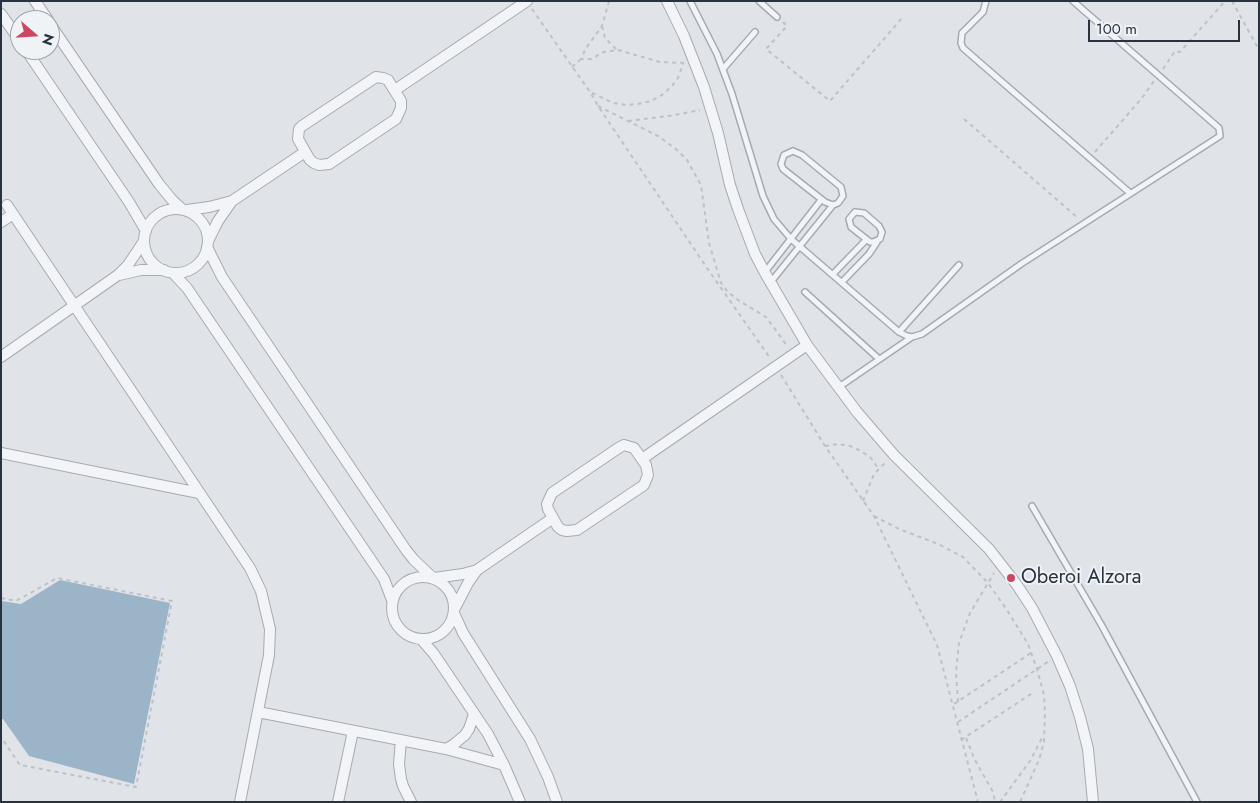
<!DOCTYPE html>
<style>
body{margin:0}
#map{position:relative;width:1260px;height:803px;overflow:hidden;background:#e0e4e9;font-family:Jost,sans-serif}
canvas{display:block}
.frame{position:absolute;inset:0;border:2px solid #293240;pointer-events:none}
.north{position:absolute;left:10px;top:10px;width:50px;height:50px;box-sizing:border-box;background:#eff3f6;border:1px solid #a0a6ad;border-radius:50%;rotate:109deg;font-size:14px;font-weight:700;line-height:20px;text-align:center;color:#293240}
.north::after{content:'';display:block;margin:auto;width:18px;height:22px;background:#cc4762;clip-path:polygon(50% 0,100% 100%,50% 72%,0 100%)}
.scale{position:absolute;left:1088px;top:20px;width:152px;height:22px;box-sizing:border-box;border:2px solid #293240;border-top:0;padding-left:6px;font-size:15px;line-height:18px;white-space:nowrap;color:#293240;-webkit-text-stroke:4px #eff3f6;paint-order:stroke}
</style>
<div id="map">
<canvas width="1260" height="803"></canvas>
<div class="frame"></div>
<div class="north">N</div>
<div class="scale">100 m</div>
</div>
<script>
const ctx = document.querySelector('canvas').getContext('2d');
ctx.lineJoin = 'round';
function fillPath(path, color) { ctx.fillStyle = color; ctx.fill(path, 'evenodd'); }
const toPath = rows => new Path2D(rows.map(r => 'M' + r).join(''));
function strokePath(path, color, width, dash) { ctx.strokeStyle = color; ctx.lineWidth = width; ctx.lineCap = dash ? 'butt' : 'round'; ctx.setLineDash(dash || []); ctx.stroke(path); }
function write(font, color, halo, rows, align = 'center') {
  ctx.font = font + ' Jost,sans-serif'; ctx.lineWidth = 4; ctx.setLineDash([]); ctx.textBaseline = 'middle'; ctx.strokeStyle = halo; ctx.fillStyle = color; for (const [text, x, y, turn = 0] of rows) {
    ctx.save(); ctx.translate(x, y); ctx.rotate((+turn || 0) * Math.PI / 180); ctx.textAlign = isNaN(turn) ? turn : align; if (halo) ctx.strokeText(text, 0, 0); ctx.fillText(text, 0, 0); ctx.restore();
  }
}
fillPath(toPath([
 [60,580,170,603,134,784,29,756,3,719,1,719,1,601,21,604]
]), '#9bb4c8');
const lane = toPath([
 [690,1,717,54,732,94,763,196,774,219,791,239,899,332,907,336,912,337,922,334,1021,264,1220,136,1219,128,1073,1],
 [759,1,777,17],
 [986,1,983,12,962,33,961,43,963,48,1130,193],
 [723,69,755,32],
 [793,151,802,155,841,187,843,196,838,203,833,205,825,202,783,169,781,164,784,155,793,151],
 [855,212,864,213,879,226,882,232,880,239,873,242,870,242,851,227,849,219,855,212],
 [765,272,821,200],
 [833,274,866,240],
 [842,282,869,254,877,242],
 [770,283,833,205],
 [805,292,879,359],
 [899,332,959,265],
 [839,387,912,337],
 [1032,506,1102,626,1197,802]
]);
const street = toPath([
 [35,1,48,20],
 [667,1,684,36,704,87,718,133,730,185,738,209,755,254,765,273,807,345,857,412,894,455,989,549,1017,585,1032,608,1057,656,1070,686,1080,717,1088,749,1093,802],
 [1,14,20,41],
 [50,24,159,184,173,201,182,209],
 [26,50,129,202,146,231],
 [376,77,383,78,388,80,401,101,401,108,396,119,329,164,319,165,314,163,310,160,298,139,299,129,302,126,376,77],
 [395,90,527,1],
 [7,205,250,568,261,591,270,629,269,655,240,802],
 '144 241a32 32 0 1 1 64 0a32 32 0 1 1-64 0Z',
 [187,210,209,207,232,201,305,152],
 [1,222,13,214],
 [208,241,218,221,232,201],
 [207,247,222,277,406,550,414,560,432,577],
 [173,273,187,288,384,579,392,600],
 [119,275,141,270,164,270],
 [1,357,118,275,128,265,144,241],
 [624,445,634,448,646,465,648,475,644,485,577,530,567,531,562,530,558,527,548,509,547,504,552,493,620,447,624,445],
 [1,453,199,493],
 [642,459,807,345],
 '392 608a31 31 0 1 1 62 0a31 31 0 1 1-62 0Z',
 [434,578,463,574,477,570,553,518],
 [455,608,468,583,477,570],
 [454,613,463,633,530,739,548,777,557,802],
 [421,639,434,654,488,734,504,765,520,802],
 [258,712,446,749,504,765],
 [401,740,399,764,401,779,403,786,411,802],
 [446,749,453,745,465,735,469,729,474,714],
 [338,802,353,731]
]);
strokePath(lane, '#a5abb3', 8);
strokePath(street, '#a5abb3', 12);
strokePath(toPath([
 [609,1,602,26,586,48,581,59,591,59,604,52,618,50,660,62,685,63],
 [1232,1,1259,50],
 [532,9,590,92,598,106,707,268,770,358],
 [783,22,787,26,766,49,830,101,903,17],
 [602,26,605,38,616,49],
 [572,67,581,59],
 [1163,69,1175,51,1180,52,1225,1],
 [592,93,613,103,626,105,638,104,651,101,662,95,672,86,678,78,683,64],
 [598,106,658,136,677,150,687,160,701,185,709,243,721,283,728,292,738,300,766,317,788,347],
 [964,119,1078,218],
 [628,121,675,115,700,110],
 [1095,152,1142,98,1154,81],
 [781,375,825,446,874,516,937,645,978,802],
 [825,446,838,444,850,446,861,451,871,458,878,468],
 [863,501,874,474,887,461],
 [874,516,899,529,938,544,963,557,988,583,1007,610,1028,644,1037,669,1044,695,1045,713,1044,742,1039,760,1020,802],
 [1,598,16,601,57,578,172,601,136,787,20,765,1,737],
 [958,702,956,672,959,643,970,613,994,573],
 [954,704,1031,653],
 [958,722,1049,661],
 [966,738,975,760,993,792,995,802],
 [961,740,1034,692],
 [1000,802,1030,761,1043,736]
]), '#bec2c7', 2, [4, 4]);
strokePath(lane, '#f3f4f7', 5);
strokePath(street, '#f3f4f7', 10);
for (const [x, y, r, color] of [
 [1011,578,5,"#cc4762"]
]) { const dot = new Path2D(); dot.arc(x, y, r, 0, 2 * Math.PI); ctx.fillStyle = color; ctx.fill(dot); strokePath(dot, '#eff3f6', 2); }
write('20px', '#293240', '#eff3f6', [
 ["Oberoi Alzora",1021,578]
], 'left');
</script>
